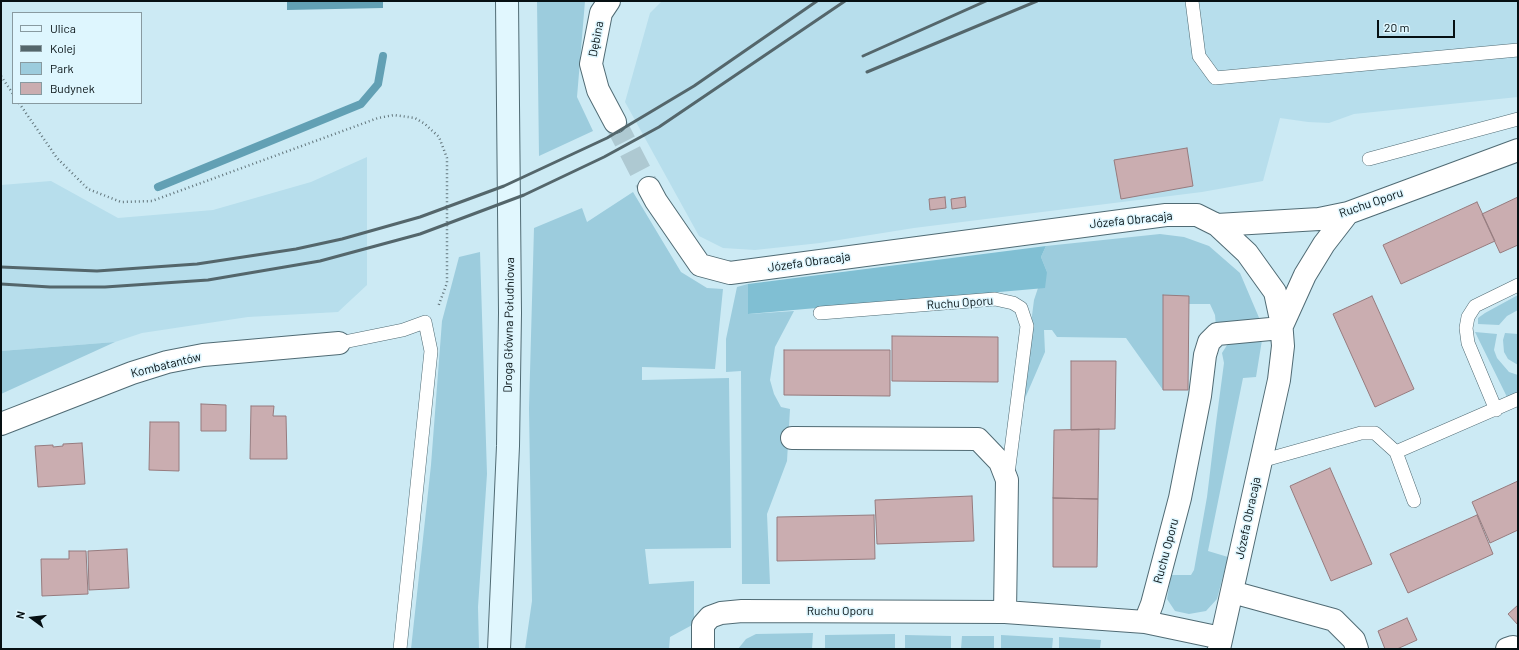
<!DOCTYPE html>
<meta charset="utf-8">
<style>
body{margin:0}
#map{position:relative;width:1519px;height:650px;overflow:hidden;background:#cceaf4;font-family:Barlow,sans-serif}
canvas{display:block}
.frame{position:absolute;inset:0;border:2px solid #061013;pointer-events:none}
.legend{position:absolute;left:12px;top:12px;width:130px;height:92px;box-sizing:border-box;background:#def6fe;border:1px solid #889aa0;margin:0;padding:5px 7px;list-style:none;font-size:12px;color:#061013}
.legend li{display:flex;align-items:center;gap:8px;height:20px}
.legend b{width:20px;border:1px solid #889aa0}
.north{position:absolute;left:12px;top:598px;width:40px;height:40px;-webkit-text-stroke:3px #def6fe;paint-order:stroke;rotate:285deg;font-size:11px;font-weight:700;line-height:16px;text-align:center;color:#061013}
.north::after{content:'';display:block;margin:auto;width:14px;height:18px;background:#061013;clip-path:polygon(50% 0,100% 100%,50% 72%,0 100%)}
.scale{position:absolute;left:1377px;top:20px;width:78px;height:18px;box-sizing:border-box;border:2px solid #061013;border-top:0;padding-left:5px;font-size:12px;line-height:14px;white-space:nowrap;color:#061013;-webkit-text-stroke:3px #def6fe;paint-order:stroke}
</style>
<div id="map">
<canvas width="1519" height="650"></canvas>
<div class="frame"></div>
<ul class="legend">
<li><b style="height:5px;background:#e1f7fe"></b>Ulica</li>
<li><b style="height:5px;background:#54666b"></b>Kolej</li>
<li><b style="height:11px;background:#9cccdd"></b>Park</li>
<li><b style="height:11px;background:#caadb0"></b>Budynek</li>
</ul>
<div class="north">N</div>
<div class="scale">20 m</div>
</div>
<script>
const ctx = document.querySelector('canvas').getContext('2d');
ctx.lineJoin = 'round';
function fillPath(path, color) { ctx.fillStyle = color; ctx.fill(path, 'evenodd'); }
const toPath = rows => new Path2D(rows.map(r => 'M' + r).join(''));
function strokePath(path, color, width, dash) { ctx.strokeStyle = color; ctx.lineWidth = width; ctx.lineCap = dash ? 'butt' : 'round'; ctx.setLineDash(dash || []); ctx.stroke(path); }
function write(font, color, halo, rows, align = 'center') {
  ctx.font = font + ' Barlow,sans-serif'; ctx.lineWidth = 3; ctx.setLineDash([]); ctx.textBaseline = 'middle'; ctx.strokeStyle = halo; ctx.fillStyle = color; for (const [text, x, y, turn = 0] of rows) {
    ctx.save(); ctx.translate(x, y); ctx.rotate((+turn || 0) * Math.PI / 180); ctx.textAlign = isNaN(turn) ? turn : align; if (halo) ctx.strokeText(text, 0, 0); ctx.fillText(text, 0, 0); ctx.restore();
  }
}
fillPath(toPath([
 [662,1,1518,1,1518,97,1354,114,1329,123,1308,122,1280,118,1263,181,1202,192,914,228,820,243,755,250,723,248,699,236,625,102,650,13],
 [367,157,367,285,338,312,248,317,142,333,115,342,1,351,1,185,51,181,118,218,213,210,311,182]
]), '#b7deec');
fillPath(toPath([
 [537,1,585,1,577,97,593,131,539,156],
 [633,192,681,272,707,288,723,289,715,369,642,367,642,380,729,378,731,548,645,549,649,584,694,581,694,624,670,637,669,649,525,649,532,601,529,408,534,228,582,208,587,222],
 [1160,234,1184,237,1209,246,1240,273,1260,320,1216,327,1215,315,1210,304,1188,304,1188,296,1163,296,1163,390,1126,338,1057,337,1052,330,1044,330,1045,352,1020,410,1034,300,1040,282,1047,272,1041,257,1046,246],
 [480,252,487,474,478,607,479,649,411,649,431,465,442,321,459,257],
 [748,284,749,314,794,311,775,347,770,380,774,394,781,407,790,409,787,461,767,514,770,584,742,584,741,371,726,372,726,339,737,287],
 [1518,295,1518,310,1507,316,1499,325,1478,324,1478,318,1485,313],
 [1475,332,1497,334,1494,350,1497,358,1509,372,1518,375,1518,392,1507,397],
 [1505,333,1518,334,1518,365,1508,359,1504,352,1503,340],
 [1262,340,1256,377,1243,378,1208,551,1228,557,1217,599,1206,611,1189,614,1175,611,1167,599,1171,575,1191,575,1194,570,1207,497,1216,423,1224,363,1222,353,1227,345,1232,342],
 [115,342,1,394,1,351],
 [813,633,812,649,738,649,746,639,756,634],
 [895,634,895,649,825,649,825,635],
 [905,635,951,636,951,649,905,649],
 [1001,635,1053,638,1052,649,1001,649],
 [962,636,994,636,994,649,961,649],
 [1059,637,1101,640,1100,649,1059,649]
]), '#9cccdd');
fillPath(toPath([
 [1046,246,1041,257,1047,272,1045,288,748,314,748,284]
]), '#80bfd3');
fillPath(toPath([
 [287,1,383,1,383,8,287,10]
]), '#62a0b4');
strokePath(toPath([
 [158,187,361,104,378,84,383,56]
]), '#62a0b4', 8);
const building = toPath([
 [1187,148,1193,186,1121,199,1114,160,1187,148],
 [945,197,946,208,930,210,929,199,945,197],
 [965,197,966,207,952,209,951,199,965,197],
 [1518,197,1518,245,1500,253,1482,214,1518,197],
 [1477,202,1495,241,1401,284,1383,245,1477,202],
 [1163,295,1189,296,1188,390,1163,390,1163,295],
 [1372,296,1414,389,1375,407,1333,314,1372,296],
 [892,336,998,337,998,382,892,381,892,336],
 [784,350,890,350,890,396,784,395,784,350],
 [1071,361,1116,361,1115,429,1071,430,1071,361],
 [201,404,226,405,226,431,201,431,201,404],
 [251,406,274,406,273,416,286,416,287,459,250,459,251,406],
 [150,422,179,422,179,471,149,470,150,422],
 [1099,429,1098,499,1053,498,1054,430,1099,429],
 [82,443,85,484,38,487,35,446,53,445,53,447,63,446,63,444,82,443],
 [1330,468,1372,564,1331,581,1290,486,1330,468],
 [1518,481,1518,530,1490,543,1472,502,1518,481],
 [972,496,974,541,877,544,875,500,972,496],
 [1053,498,1098,499,1097,567,1053,567,1053,498],
 [874,515,875,559,777,561,777,517,874,515],
 [1477,515,1493,554,1408,593,1390,554,1477,515],
 [127,549,129,588,89,590,88,551,127,549],
 [69,551,86,551,88,594,42,596,41,559,69,559,69,551],
 [1518,605,1518,625,1508,614,1518,605],
 [1407,618,1417,640,1397,649,1385,649,1378,631,1407,618]
]);
fillPath(building, '#caadb0');
strokePath(building, '#967b7e', 1);
strokePath(toPath([
 [615,122,649,188]
]), '#aec9d2', 22, [22, 11]);
const lane = toPath([
 [1192,1,1199,56,1215,78,1518,50],
 [1369,159,1518,119],
 [820,313,995,299,1013,303,1021,308,1027,326,1008,474],
 [339,343,403,330,425,322,431,351,400,649],
 [1496,410,1468,343,1466,328,1468,317,1475,306,1518,285],
 [1396,452,1518,399],
 [1261,461,1361,433,1375,433,1396,452,1414,501]
]);
const street = toPath([
 [609,1,601,13,591,64,598,90,615,122],
 [649,188,656,201,700,265,730,273,1166,215,1197,215,1217,225,1247,253,1275,292,1281,320,1283,346,1279,380,1219,649],
 [1217,225,1319,219,1348,213,1518,150],
 [1,424,132,373,167,362,203,355,339,343],
 [792,438,978,439,1000,462,1007,480,1005,612],
 [1232,592,1334,620,1354,640,1357,649],
 [1145,622,1152,604,1180,498,1200,396,1205,355,1209,342,1217,334,1281,328,1305,275,1324,244,1348,213],
 [703,649,703,625,710,617,721,613,742,611,1005,612,1145,622,1221,638],
 [1507,649,1513,647,1518,649]
]);
const secondary = toPath([
 [499,649,508,446,510,313,507,1]
]);
strokePath(lane, '#506b74', 14);
strokePath(street, '#506b74', 24);
strokePath(secondary, '#506b74', 24);
strokePath(toPath([
 [1,76,13,94],
 [19,103,57,158,88,189,121,202,152,201,378,118,394,115,415,118,425,124,439,137,447,158,447,283,438,307]
]), '#62757b', 2.5, [1, 3]);
strokePath(lane, '#fff', 13);
strokePath(street, '#fff', 22);
strokePath(secondary, '#e1f7fe', 22);
strokePath(toPath([
 [863,56,986,1],
 [867,72,1037,1],
 [1,267,97,271,197,264,296,249,342,239,420,217,504,186,607,138,694,86,817,1],
 [1,284,50,287,105,287,208,280,320,261,420,234,524,195,604,157,659,127,845,1]
]), '#54666b', 3);
write('12px', '#061013', '#def6fe', [
 ["Dębina",596,39,-79],
 ["Ruchu Oporu",1371,203,-19],
 ["Józefa Obracaja",1131,220,-6],
 ["Józefa Obracaja",809,262,-8],
 ["Ruchu Oporu",960,303,-4],
 ["Droga Główna Południowa",509,325,-89],
 ["Kombatantów",166,365,-14],
 ["Józefa Obracaja",1248,518,-78],
 ["Ruchu Oporu",1166,551,-75],
 ["Ruchu Oporu",840,611]
]);
</script>
